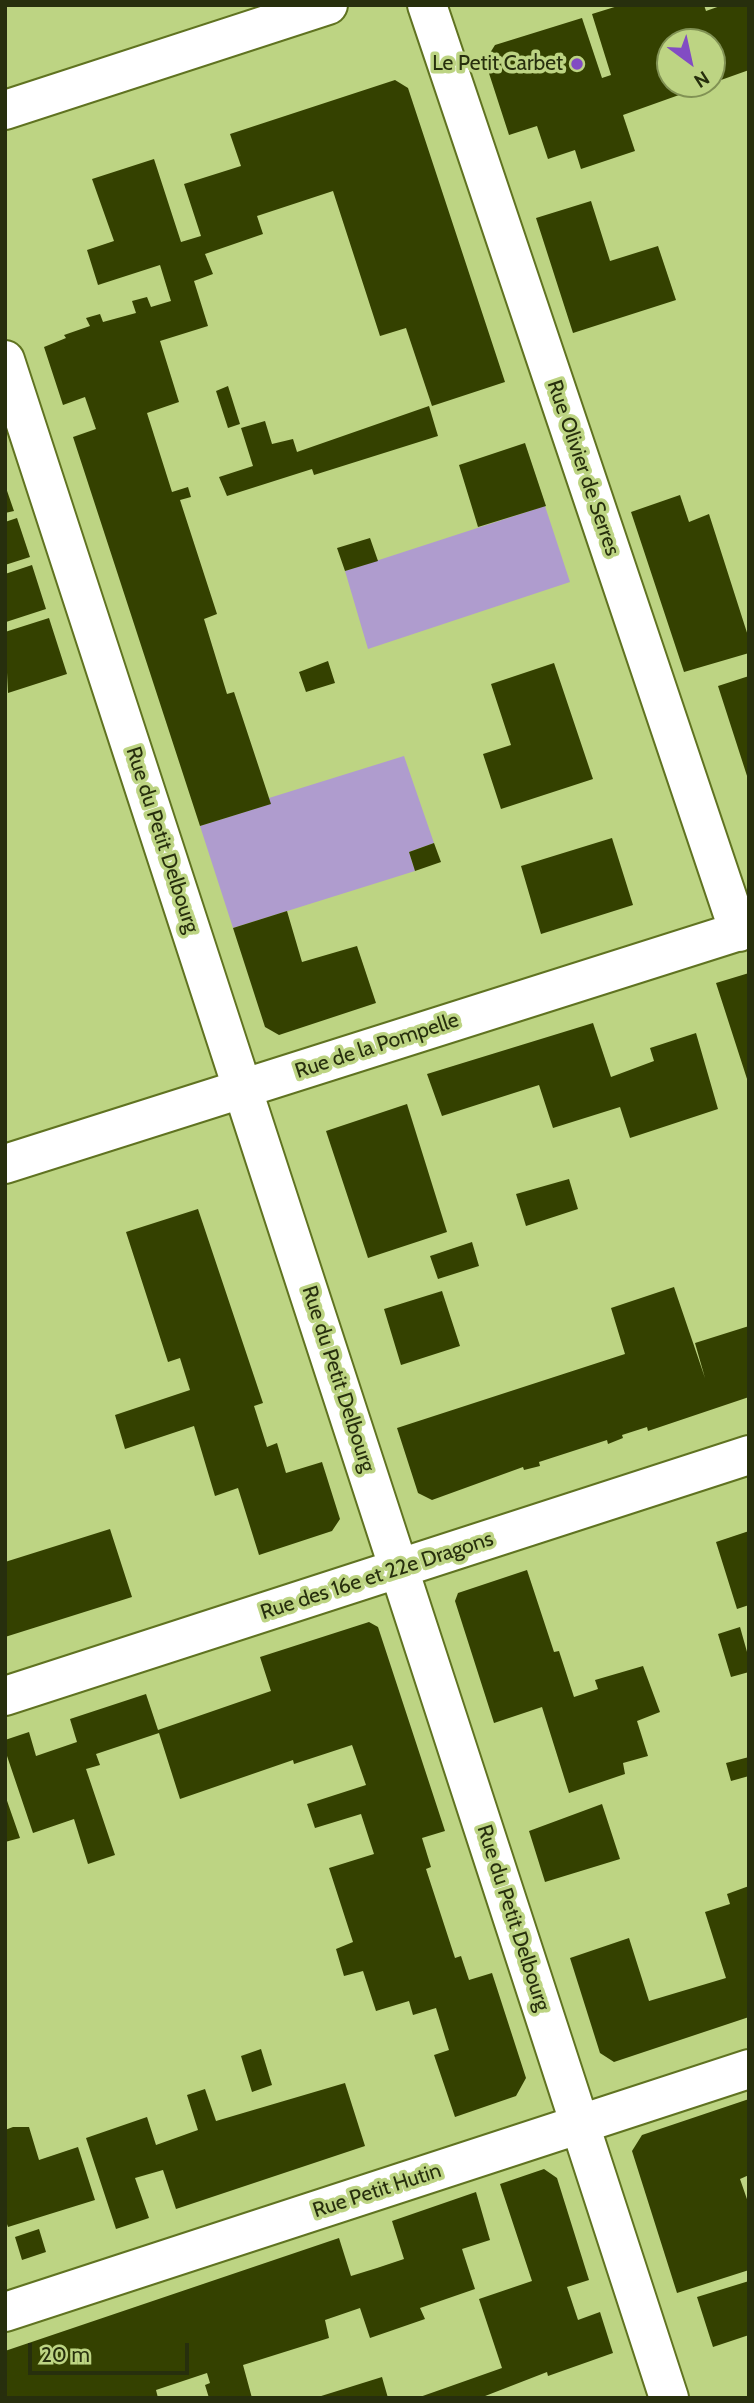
<!DOCTYPE html>
<style>
body{margin:0}
#map{position:relative;width:754px;height:2403px;overflow:hidden;background:#bdd483;font-family:Cabin,sans-serif}
canvas{display:block}
.frame{position:absolute;inset:0;border:7px solid #272f0d;pointer-events:none}
.north{position:absolute;left:656px;top:28px;width:70px;height:70px;box-sizing:border-box;background:#bdd483;border:2px solid #819254;border-radius:50%;rotate:147deg;font-size:19px;font-weight:700;line-height:28px;text-align:center;color:#272f0d}
.north::after{content:'';display:block;margin:auto;width:24px;height:32px;background:#824cc3;clip-path:polygon(50% 0,100% 100%,50% 72%,0 100%)}
.scale{position:absolute;left:28px;top:2343px;width:161px;height:32px;box-sizing:border-box;border:4px solid #272f0d;border-top:0;padding-left:9px;font-size:21px;line-height:24px;white-space:nowrap;color:#272f0d;-webkit-text-stroke:5px #bdd483;paint-order:stroke}
</style>
<div id="map">
<canvas width="754" height="2403"></canvas>
<div class="frame"></div>
<div class="north">N</div>
<div class="scale">20 m</div>
</div>
<script>
const ctx = document.querySelector('canvas').getContext('2d');
ctx.lineJoin = 'round';
function fillPath(path, color) { ctx.fillStyle = color; ctx.fill(path, 'evenodd'); }
const toPath = rows => new Path2D(rows.map(r => 'M' + r).join(''));
function strokePath(path, color, width, dash) { ctx.strokeStyle = color; ctx.lineWidth = width; ctx.lineCap = dash ? 'butt' : 'round'; ctx.setLineDash(dash || []); ctx.stroke(path); }
function write(font, color, halo, rows, align = 'center') {
  ctx.font = font + ' Cabin,sans-serif'; ctx.lineWidth = 7; ctx.setLineDash([]); ctx.textBaseline = 'middle'; ctx.strokeStyle = halo; ctx.fillStyle = color; for (const [text, x, y, turn = 0] of rows) {
    ctx.save(); ctx.translate(x, y); ctx.rotate((+turn || 0) * Math.PI / 180); ctx.textAlign = isNaN(turn) ? turn : align; if (halo) ctx.strokeText(text, 0, 0); ctx.fillText(text, 0, 0); ctx.restore();
  }
}
fillPath(toPath([
 [545,506,570,582,368,649,345,571],
 [404,756,434,843,409,852,415,871,233,928,200,826,270,804,269,798]
]), '#af9cce');
fillPath(toPath([
 [621,5,704,5,706,11,723,5,749,5,749,70,623,115,635,151,581,169,575,150,548,159,537,126,509,135,485,61,495,45,582,18,602,78,611,75,592,14],
 [670,42,712,42,712,84,670,84],
 [395,80,408,88,505,382,432,406,406,328,380,336,333,191,257,216,263,234,205,254,213,274,194,281,208,326,160,341,179,402,147,413,172,492,188,487,191,497,180,500,217,614,204,619,227,694,234,692,271,804,200,826,73,437,96,429,85,397,63,405,44,347,66,338,64,335,90,326,86,318,100,314,103,322,136,313,132,301,147,297,151,307,171,301,160,265,98,285,87,250,114,241,92,179,154,159,181,242,201,236,184,184,241,166,230,134],
 [591,201,610,261,658,246,676,300,573,333,536,218],
 [228,386,240,424,228,428,216,391],
 [429,406,438,436,314,475,312,469,227,496,219,477,253,466,241,428,265,421,272,444,293,439,297,452],
 [525,443,546,506,478,527,459,465],
 [5,485,14,511,5,513],
 [680,495,689,522,709,514,749,639,749,653,684,672,631,512],
 [17,518,30,557,5,565,5,522],
 [370,538,378,561,345,571,337,548],
 [32,565,46,609,6,622,5,574],
 [49,618,67,674,8,693,5,632],
 [328,661,335,683,306,692,299,672],
 [554,663,593,779,501,809,483,754,511,745,491,684],
 [749,676,749,779,748,779,718,686],
 [612,838,633,905,541,934,521,866],
 [434,843,441,862,415,871,409,852],
 [287,911,302,962,357,946,376,1003,279,1035,265,1027,233,928],
 [749,973,749,1082,748,1082,716,983],
 [593,1023,611,1077,654,1061,650,1048,696,1033,718,1109,630,1138,620,1107,553,1128,539,1085,442,1116,427,1074],
 [407,1104,447,1232,368,1258,326,1131],
 [569,1179,578,1209,526,1226,516,1194],
 [198,1209,263,1403,254,1406,267,1447,277,1443,286,1473,322,1462,340,1519,332,1531,259,1555,238,1488,215,1496,194,1426,125,1449,115,1415,190,1390,180,1358,168,1362,126,1232],
 [472,1242,479,1266,438,1279,430,1256],
 [674,1287,705,1378,695,1343,749,1326,749,1397,648,1431,647,1427,622,1435,623,1438,608,1444,607,1440,539,1462,540,1466,524,1470,523,1467,432,1500,418,1493,397,1428,625,1354,611,1308],
 [442,1291,460,1346,401,1365,384,1309],
 [110,1529,132,1597,5,1637,5,1562],
 [749,1531,749,1605,737,1609,716,1542],
 [527,1570,554,1652,559,1651,574,1697,598,1689,595,1680,643,1666,660,1712,637,1721,648,1756,623,1763,625,1774,569,1793,542,1707,494,1723,455,1601,458,1593],
 [369,1622,378,1627,445,1831,422,1838,431,1867,426,1869,455,1958,461,1956,469,1980,492,1973,526,2078,516,2096,455,2117,434,2055,449,2050,436,2008,413,2015,409,2001,376,2011,363,1971,344,1976,336,1949,353,1942,329,1868,374,1854,361,1814,315,1828,307,1804,366,1785,352,1745,294,1764,293,1760,180,1799,159,1733,96,1754,100,1765,86,1769,115,1855,88,1864,74,1819,33,1833,5,1750,5,1740,29,1732,36,1756,77,1742,70,1719,146,1694,158,1730,271,1691,260,1657],
 [740,1627,749,1659,749,1672,731,1677,718,1634],
 [749,1757,749,1776,731,1781,726,1763],
 [5,1795,20,1838,5,1842],
 [602,1804,620,1859,545,1882,529,1831],
 [749,1886,749,2017,614,2062,600,2053,570,1958,629,1938,649,2001,726,1978,705,1912,730,1904,727,1894],
 [261,2049,272,2085,252,2092,241,2056],
 [345,2083,365,2146,176,2209,163,2170,135,2178,149,2218,116,2229,86,2138,147,2117,156,2145,198,2130,187,2095,205,2089,216,2121],
 [749,2099,749,2175,740,2179,749,2205,749,2270,677,2293,632,2151,642,2135],
 [13,2127,29,2127,39,2160,78,2147,95,2200,8,2227,5,2218,5,2130],
 [544,2169,557,2178,589,2280,567,2287,578,2320,600,2312,613,2353,548,2376,547,2372,480,2398,417,2398,502,2368,479,2299,532,2281,500,2184],
 [476,2192,490,2240,462,2249,475,2289,420,2308,425,2319,370,2338,360,2308,325,2320,329,2338,243,2365,252,2398,209,2398,205,2385,210,2383,207,2373,156,2390,158,2398,5,2398,5,2351,339,2238,351,2276,377,2268,404,2259,392,2221],
 [39,2229,46,2252,22,2260,15,2237],
 [749,2281,749,2335,713,2347,697,2297],
 [382,2377,388,2398,318,2398,318,2397]
]), '#344100');
const street = toPath([
 [427,5,739,932],
 [5,110,328,5],
 [5,360,669,2398],
 [5,1164,749,928],
 [5,1696,749,1455],
 [5,2312,749,2069]
]);
strokePath(street, '#607321', 42);
strokePath(street, '#fff', 38);
for (const [x, y, r, color] of [
 [577,64,7,"#824cc3"]
]) { const dot = new Path2D(); dot.arc(x, y, r, 0, 2 * Math.PI); ctx.fillStyle = color; ctx.fill(dot); strokePath(dot, '#bdd483', 2.5); }
write('21px', '#272f0d', '#bdd483', [
 ["Le Petit Carbet",563,64]
], 'right');
write('21px', '#272f0d', '#bdd483', [
 ["Rue Olivier de Serres",583,468,71],
 ["Rue du Petit Delbourg",162,840,72],
 ["Rue de la Pompelle",377,1046,-18],
 ["Rue du Petit Delbourg",338,1379,72],
 ["Rue des 16e et 22e Dragons",377,1576,-18],
 ["Rue du Petit Delbourg",513,1918,72],
 ["Rue Petit Hutin",377,2191,-18]
]);
</script>
